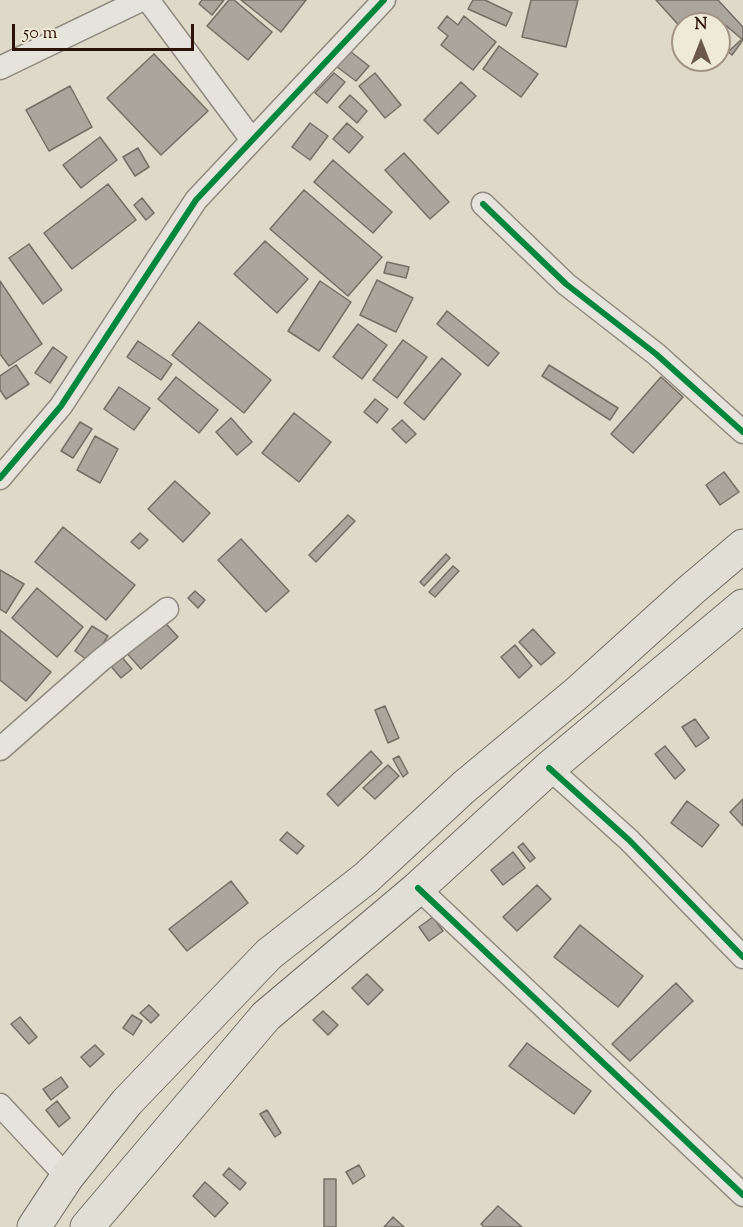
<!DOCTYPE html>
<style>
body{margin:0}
#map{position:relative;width:743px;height:1227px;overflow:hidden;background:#ded9c9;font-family:"Sorts Mill Goudy",serif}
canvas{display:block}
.north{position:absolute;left:671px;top:12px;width:60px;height:60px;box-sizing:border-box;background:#efead7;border:2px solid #a19485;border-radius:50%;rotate:0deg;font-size:16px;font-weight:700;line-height:24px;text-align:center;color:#2c1209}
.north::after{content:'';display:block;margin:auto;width:21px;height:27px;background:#6a584c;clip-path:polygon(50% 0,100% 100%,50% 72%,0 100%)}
.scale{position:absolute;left:12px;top:24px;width:182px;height:27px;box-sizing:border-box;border:3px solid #2c1209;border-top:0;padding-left:8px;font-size:18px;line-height:21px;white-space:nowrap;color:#2c1209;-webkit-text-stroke:4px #efead7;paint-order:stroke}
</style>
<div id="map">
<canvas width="743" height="1227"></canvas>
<div class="north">N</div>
<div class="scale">50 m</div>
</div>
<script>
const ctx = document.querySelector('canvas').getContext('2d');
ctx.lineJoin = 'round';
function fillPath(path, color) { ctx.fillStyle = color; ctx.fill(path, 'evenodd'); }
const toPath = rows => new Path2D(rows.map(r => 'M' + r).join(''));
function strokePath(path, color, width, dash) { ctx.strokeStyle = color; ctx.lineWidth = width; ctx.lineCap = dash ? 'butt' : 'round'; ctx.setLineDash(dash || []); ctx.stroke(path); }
const building = toPath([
 [202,0,224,0,212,15,199,4,202,0],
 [229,0,234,0,272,32,248,60,207,26,229,0],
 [241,0,306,0,281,32,241,0],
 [473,0,485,0,512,13,506,26,468,9,473,0],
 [531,0,578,0,566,47,522,37,531,0],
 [656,0,718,0,743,27,743,38,715,64,711,60,719,60,719,24,683,24,683,30,656,0],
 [447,16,458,25,464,16,496,42,473,70,441,45,448,36,438,28,447,16],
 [724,24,743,40,732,55,719,45,719,29,724,24],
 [499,46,538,74,521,97,483,69,499,46],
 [346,48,369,66,356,81,333,64,346,48],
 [154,54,208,111,161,155,107,98,154,54],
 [334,73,345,82,327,103,315,93,334,73],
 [375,73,401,105,385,118,359,86,375,73],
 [461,82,476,96,438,134,424,120,461,82],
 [70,86,92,127,49,151,26,110,70,86],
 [350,95,367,111,357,123,339,107,350,95],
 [310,123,328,136,310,160,292,147,310,123],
 [347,123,363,137,349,153,333,139,347,123],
 [100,137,117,160,81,188,63,165,100,137],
 [138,148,149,167,135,176,123,157,138,148],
 [404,153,449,202,430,219,385,170,404,153],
 [333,160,392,212,373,233,314,182,333,160],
 [108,184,136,220,72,269,44,233,108,184],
 [304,190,382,257,348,296,270,229,304,190],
 [142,198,154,213,146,220,134,205,142,198],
 [265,241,308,279,277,313,234,274,265,241],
 [29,244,62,290,43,304,9,258,29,244],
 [387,262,409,267,406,278,384,273,387,262],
 [377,280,413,298,396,332,360,315,377,280],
 [0,281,42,344,9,366,0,354,0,281],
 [320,281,351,302,319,351,288,331,320,281],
 [447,311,499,353,488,366,437,324,447,311],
 [199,322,271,380,244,413,172,355,199,322],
 [358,324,387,345,362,379,333,357,358,324],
 [403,340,427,357,397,398,373,380,403,340],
 [138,341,172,364,161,380,127,357,138,341],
 [53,347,67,357,50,383,35,373,53,347],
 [442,358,461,374,424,420,404,403,442,358],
 [16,365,29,384,6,399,0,390,0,376,16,365],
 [549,365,618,408,610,420,542,376,549,365],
 [176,377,218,410,199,433,158,399,176,377],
 [661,377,683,397,633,453,611,434,661,377],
 [119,387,150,408,134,430,104,409,119,387],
 [375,399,388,409,377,423,364,412,375,399],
 [294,413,331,442,299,482,262,453,294,413],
 [231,418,252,442,237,455,216,432,231,418],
 [402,420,416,434,406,443,392,429,402,420],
 [80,422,92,429,73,458,61,451,80,422],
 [95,436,118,449,100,483,77,470,95,436],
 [724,472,739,492,720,505,706,485,724,472],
 [175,481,210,513,183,542,148,509,175,481],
 [348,515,355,521,316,562,309,555,348,515],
 [63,527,135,585,106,620,35,562,63,527],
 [140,533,148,540,139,549,131,542,140,533],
 [241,539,289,591,266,612,218,560,241,539],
 [446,554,450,558,424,586,420,582,446,554],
 [453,566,459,571,435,597,429,592,453,566],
 [0,570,24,584,6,613,0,609,0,570],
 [37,588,83,627,57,657,12,618,37,588],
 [195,591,205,600,198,608,188,598,195,591],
 [160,617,178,637,141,669,123,649,160,617],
 [92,626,108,636,90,662,75,651,92,626],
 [533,629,555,653,541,665,519,642,533,629],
 [0,630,51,672,26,701,0,680,0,630],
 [515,645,532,666,519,678,501,657,515,645],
 [120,655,132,669,121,678,109,664,120,655],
 [385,706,399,738,388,743,375,710,385,706],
 [695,719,709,738,696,747,682,727,695,719],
 [665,746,685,770,675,779,655,754,665,746],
 [371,751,382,763,338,806,327,794,371,751],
 [399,756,408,773,403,777,393,759,399,756],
 [388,765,399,776,375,799,363,788,388,765],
 [743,799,743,826,730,812,743,799],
 [687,801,719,825,702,847,671,823,687,801],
 [287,832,304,846,297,854,280,840,287,832],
 [523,843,535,858,530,862,518,847,523,843],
 [513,852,525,868,503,885,491,870,513,852],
 [231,881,248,903,187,951,169,929,231,881],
 [537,885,551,899,517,931,503,917,537,885],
 [433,917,443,931,429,941,419,927,433,917],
 [580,925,643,976,618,1007,554,957,580,925],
 [367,974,383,990,368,1005,352,988,367,974],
 [676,983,693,1001,630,1061,612,1044,676,983],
 [149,1005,159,1015,151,1023,140,1013,149,1005],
 [323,1011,338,1025,328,1035,313,1020,323,1011],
 [132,1015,142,1021,133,1035,123,1028,132,1015],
 [20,1017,37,1037,29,1044,11,1024,20,1017],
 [527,1043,591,1091,574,1114,509,1066,527,1043],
 [95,1045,104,1054,90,1067,81,1057,95,1045],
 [61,1077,68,1087,51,1100,43,1089,61,1077],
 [57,1101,70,1118,59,1127,46,1110,57,1101],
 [267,1110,281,1133,275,1137,260,1114,267,1110],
 [359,1165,365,1176,353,1184,346,1172,359,1165],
 [229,1168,246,1183,240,1190,223,1175,229,1168],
 [324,1179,336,1179,336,1227,324,1227,324,1179],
 [205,1182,228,1203,215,1217,193,1196,205,1182],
 [498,1206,522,1227,484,1227,481,1224,498,1206],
 [393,1217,404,1227,384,1227,393,1217]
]);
fillPath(building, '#aba59b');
strokePath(building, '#766f65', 1.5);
const street = toPath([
 [148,0,252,140],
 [0,68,141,0],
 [483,204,566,284,656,354,743,432],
 [0,478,61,406,196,200,384,0],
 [0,749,101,660,167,609],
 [549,768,629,840,743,957],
 [418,888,743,1195],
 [0,1105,67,1177]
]);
const primary = toPath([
 [34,1227,67,1177,127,1102,269,954,366,878,464,787,576,694,691,590,743,546],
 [87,1227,266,1016,418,888,549,768,743,606]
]);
strokePath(street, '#8f897f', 25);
strokePath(primary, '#766f65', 35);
strokePath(street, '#e6e3dc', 22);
strokePath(primary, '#e1ded5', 33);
strokePath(toPath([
 [483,204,566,284,656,354,743,432],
 [0,478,61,406,196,200,384,0],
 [549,768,629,840,743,957],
 [418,888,743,1195]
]), '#00873e', 6);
</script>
